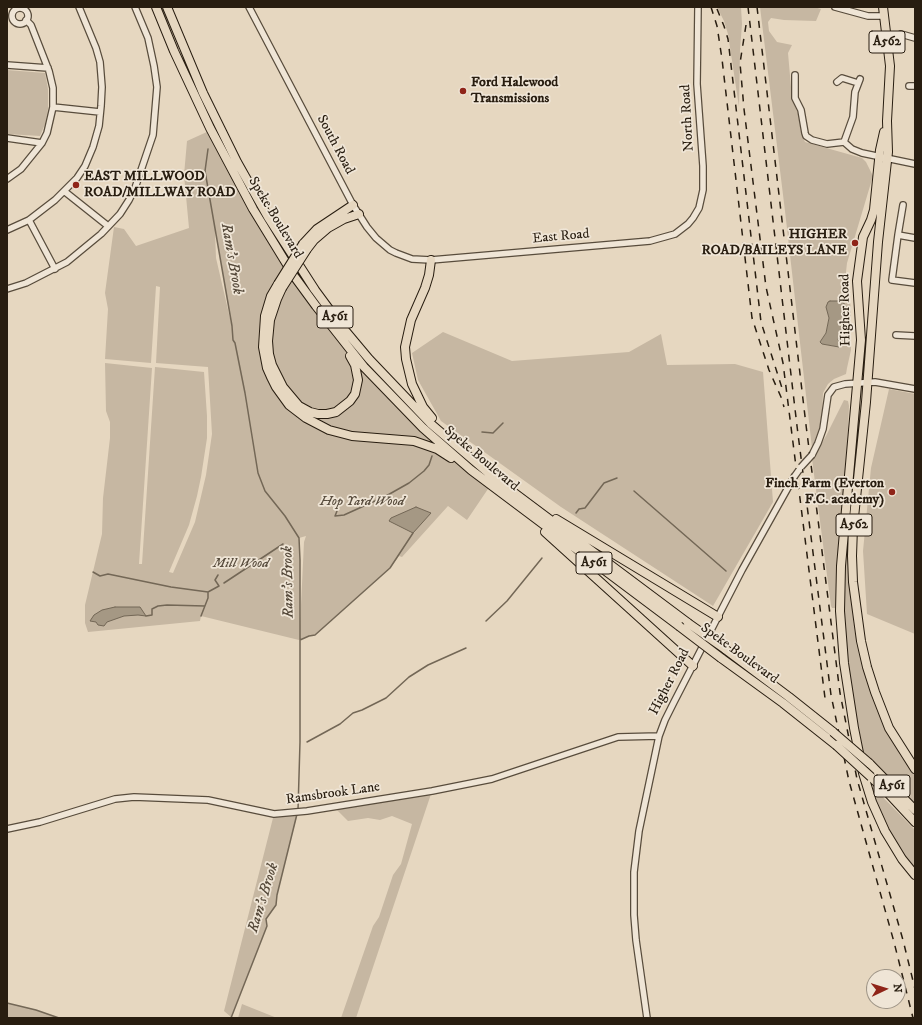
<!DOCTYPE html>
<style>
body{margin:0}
#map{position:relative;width:922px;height:1025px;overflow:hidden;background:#e6d7c0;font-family:"IM FELL DW Pica",serif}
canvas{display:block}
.frame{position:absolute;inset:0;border:8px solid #281d10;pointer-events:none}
.north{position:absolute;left:866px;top:969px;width:40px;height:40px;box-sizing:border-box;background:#efe5d6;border:1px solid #9f9587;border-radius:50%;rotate:86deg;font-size:11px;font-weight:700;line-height:16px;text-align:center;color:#281d10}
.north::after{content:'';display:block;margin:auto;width:14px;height:18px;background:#8f2418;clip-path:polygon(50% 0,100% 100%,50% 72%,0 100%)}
</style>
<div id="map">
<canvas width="922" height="1025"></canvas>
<div class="frame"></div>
<div class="north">N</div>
</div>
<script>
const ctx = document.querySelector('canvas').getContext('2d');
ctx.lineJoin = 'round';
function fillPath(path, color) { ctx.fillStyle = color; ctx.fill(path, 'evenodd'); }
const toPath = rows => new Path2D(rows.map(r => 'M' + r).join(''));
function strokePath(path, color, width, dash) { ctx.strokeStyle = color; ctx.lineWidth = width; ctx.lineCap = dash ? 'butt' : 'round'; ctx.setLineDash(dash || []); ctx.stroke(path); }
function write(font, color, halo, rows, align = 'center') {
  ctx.font = font + ' "IM FELL DW Pica",serif'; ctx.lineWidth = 3.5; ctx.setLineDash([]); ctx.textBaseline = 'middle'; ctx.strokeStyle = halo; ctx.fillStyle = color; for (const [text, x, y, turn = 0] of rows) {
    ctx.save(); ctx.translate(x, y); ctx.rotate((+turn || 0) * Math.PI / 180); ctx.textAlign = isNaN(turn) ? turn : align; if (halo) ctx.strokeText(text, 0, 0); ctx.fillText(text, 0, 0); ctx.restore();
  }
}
fillPath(toPath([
 [717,7,741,7,742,24,740,50,739,107,728,34,724,21],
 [760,7,814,7,821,9,816,21,784,20,771,18,768,22,769,31,777,42,792,45,788,53,792,98,798,114,801,132,805,142,862,158,866,162,873,176,847,263,846,272,851,310,851,350,847,368,846,374,834,379,828,384,823,393,822,414,819,430,812,448,785,211],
 [828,315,846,319,843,333,838,339,840,345,838,347,822,344,820,342,826,333,829,318],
 [7,70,45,73,48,89,48,109,45,124,40,136,7,134],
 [209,131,219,145,253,209,287,268,271,296,265,316,263,336,264,357,267,368,276,387,283,397,289,405,306,418,310,412,299,406,291,397,277,376,269,354,268,341,270,320,277,299,282,288,294,276,316,306,345,344,393,398,423,428,490,486,467,520,448,506,402,557,399,556,390,568,315,635,309,636,299,640,201,616,200,621,88,632,85,623,85,605,102,534,103,498,110,438,110,422,106,411,105,363,152,368,139,564,142,564,155,367,204,372,207,416,207,438,201,477,197,496,189,525,169,572,173,573,195,522,206,475,212,434,208,367,156,363,160,287,156,286,151,363,105,359,108,309,105,293,114,227,124,229,136,246,189,228,184,175,187,141],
 [215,232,216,232,232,327,216,258],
 [306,536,304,542,300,626,300,560,299,538],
 [443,332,512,361,629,352,661,334,667,365,735,364,763,372,773,502,713,606,561,507,441,421,418,380,412,353],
 [889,389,915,394,915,634,867,614,863,551,871,468],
 [844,400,848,401,849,406,847,450,837,562,837,608,832,608,831,606,812,459,826,436],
 [858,404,863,405,850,586,852,610,855,633,864,666,872,694,881,718,900,755,915,775,915,804,863,751,848,669,844,623,843,585],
 [870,784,915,830,915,869,899,848,889,830,875,798],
 [432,791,356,1018,341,1018,373,926,379,917,393,875,401,864,412,824,392,816,380,820,368,818,348,821,334,807],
 [298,812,277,895,276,905,266,919,267,926,231,1017,224,1011,274,814],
 [7,1003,36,1010,59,1018,7,1018],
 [242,1004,277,1018,238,1018]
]), '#c6b7a2');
const water = toPath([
 [830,301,839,301,843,302,847,308,843,333,838,339,840,345,839,347,822,344,820,342,826,333,829,318,826,307,828,302,830,301],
 [416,507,431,513,413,533,389,521,391,518,416,507],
 [115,607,140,607,146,616,138,615,124,616,107,622,104,626,98,625,96,622,90,621,94,615,102,610,115,607]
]);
fillPath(water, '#a59884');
strokePath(water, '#736756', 1);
strokePath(toPath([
 [208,149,205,171,232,326,233,340,235,343,245,393,258,473,265,491,285,516,299,538,300,560,300,742,298,810],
 [482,432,493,433,503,423],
 [634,491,726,571],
 [337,511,335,516,344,515,386,496,409,483,424,471,429,465,432,456],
 [576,513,579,509,585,508,604,483,617,478],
 [93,572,100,576,108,574,171,587,208,592,219,586,215,580,218,575],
 [224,583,283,544],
 [146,616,152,615,152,609,158,606,167,605,205,606],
 [201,616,208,598,208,592],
 [486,621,507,601,542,558],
 [300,640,309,636,315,635,390,568,413,533],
 [307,742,340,724,353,713,362,710,386,698,409,677,428,665,466,648],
 [7,1003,36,1010,59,1018],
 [231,1018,267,926,266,919,276,905,277,895,297,814]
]), '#736756', 1.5);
const minor = toPath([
 [249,7,353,205,367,227,376,238,390,250,396,253,412,259,431,260,650,241,675,234,688,224,693,218,699,208,703,190,703,166,697,84,698,7],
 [835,7,868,16,884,16],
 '12 16a8 8 0 1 1 16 0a8 8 0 1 1-16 0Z',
 [901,34,915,38],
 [7,65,48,68],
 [795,75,795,98,801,110,805,133,806,136,812,140,827,144,844,142],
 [860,79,855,92,853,117,844,142,852,149,862,153,915,164],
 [837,82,842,78,858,83],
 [909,86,915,86],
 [53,107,100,112],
 [7,138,42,143],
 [7,179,21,169,42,143,47,133,53,107,53,88,49,71,31,25,26,20],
 [64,191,108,226],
 [903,205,898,235,892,280,915,283],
 [29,220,55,269],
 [7,230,29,220,55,200,77,178,85,166,93,147,99,126,101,106,102,87,100,62,96,48,79,7],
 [898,235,915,238],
 [7,289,26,283,67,262,101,234,120,214,129,200,135,188,153,135,157,87,154,66,148,38,135,7],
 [896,335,915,336],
 [812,455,818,443,823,429,828,395,834,387,845,384,875,382,915,389],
 [7,829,40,822,115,799,134,797,208,800,274,814,307,811,432,791,492,779,618,737,659,736],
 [647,1018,636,940,634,915,634,872,639,831,659,736,665,720,674,702,742,570,794,477]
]);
const highway = toPath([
 [156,7,174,51,210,128,253,209,294,276,316,306,364,367,423,428,471,470,679,626],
 [167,7,203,93,237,162,268,217,315,290,343,328,369,359,431,424,493,477,688,623],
 [883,7,890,66,887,121,888,152,878,242,866,402,853,527,852,556,853,582,861,641,867,667,875,692,889,728,915,769],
 [884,132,880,150,874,210,871,220,863,237,857,281,861,340,841,566,840,611,844,663,854,728,863,773,872,802,885,831,902,859,915,875],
 [303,244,317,229,353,205],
 [307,249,314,240,328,228,344,219,359,214],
 [431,260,429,275,425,288,411,320,405,347,406,359,412,384,423,407,432,418],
 [278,284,271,296,265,316,263,347,267,368,271,377,276,387,289,405,306,418,329,430,352,436,414,441,437,449,451,458],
 [282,288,277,299,270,320,268,341,269,354,272,365,283,387,299,406,310,412,318,414,327,414,336,412,350,401,355,394,358,380,355,365,350,356],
 [556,519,718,617],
 [545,532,693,666],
 [725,649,789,697,833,732],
 [721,658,783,703,836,745],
 [869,763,915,810],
 [871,777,889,794,915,822]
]);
strokePath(minor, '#584c3c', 8);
strokePath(highway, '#281d10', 10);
strokePath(minor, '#efe5d6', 5.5);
strokePath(highway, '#e6d7c0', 8);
strokePath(toPath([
 [711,7,717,26,722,59,752,318,769,370,781,397,784,407],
 [748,7,797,426,831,695,849,781,894,942,913,1018],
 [757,7,806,425,840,693,857,779,903,940,915,989],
 [717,9,724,26,728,39,761,322,782,388],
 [746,25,740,63,744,109,766,287,783,363,825,698]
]), '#281d10', 1.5, [7, 7]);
const minorBridge = toPath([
 [801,467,812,455],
 [794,477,799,470]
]);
const highwayBridge = toPath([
 [278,284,303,244],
 [282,288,307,249],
 [688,623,725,649],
 [679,626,721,658],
 [833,732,869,763],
 [836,745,871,777]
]);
strokePath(minorBridge, '#584c3c', 8, []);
strokePath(highwayBridge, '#281d10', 10, []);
strokePath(minorBridge, '#efe5d6', 5.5);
strokePath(highwayBridge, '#e6d7c0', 8);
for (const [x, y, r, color] of [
 [463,91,4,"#8f2418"],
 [76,185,4,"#8f2418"],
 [855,243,4,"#8f2418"],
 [892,492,4,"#8f2418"]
]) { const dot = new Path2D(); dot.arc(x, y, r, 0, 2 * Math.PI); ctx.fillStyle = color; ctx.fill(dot); strokePath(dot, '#efe5d6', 1.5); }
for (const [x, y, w] of [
 [887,42,36],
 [335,317,36],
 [854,525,36],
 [594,563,36],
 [892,786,36]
]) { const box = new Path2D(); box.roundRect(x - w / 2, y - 11, w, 22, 3); ctx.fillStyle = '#efe5d6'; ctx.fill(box); strokePath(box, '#281d10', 1); }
write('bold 13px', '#281d10', null, [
 ["A562",887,42],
 ["A561",335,317],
 ["A562",854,525],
 ["A561",594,563],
 ["A561",892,786]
]);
write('bold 14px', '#281d10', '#efe5d6', [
 ["Ford Halewood",471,83],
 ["Transmissions",471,99],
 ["EAST MILLWOOD",84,177],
 ["ROAD/MILLWAY ROAD",84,193],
 ["HIGHER",847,235,"right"],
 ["ROAD/BAILEYS LANE",847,251,"right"],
 ["Finch Farm (Everton",884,484,"right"],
 ["F.C. academy)",884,500,"right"]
], 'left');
write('14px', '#281d10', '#efe5d6', [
 ["North Road",688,118,-93],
 ["South Road",335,145,62],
 ["Speke Boulevard",275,218,59],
 ["East Road",561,237,-5],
 ["Higher Road",846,310,-91],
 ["Speke Boulevard",481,459,40],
 ["Speke Boulevard",739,654,36],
 ["Higher Road",670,682,-63],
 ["Ramsbrook Lane",333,794,-8]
]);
write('italic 14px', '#574b3c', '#efe5d6', [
 ["Hop Yard Wood",362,502],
 ["Mill Wood",241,564]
]);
write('italic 15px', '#544839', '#efe5d6', [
 ["Ram's Brook",231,259,80],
 ["Ram's Brook",289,582,-91],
 ["Ram's Brook",264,898,-73]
]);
</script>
